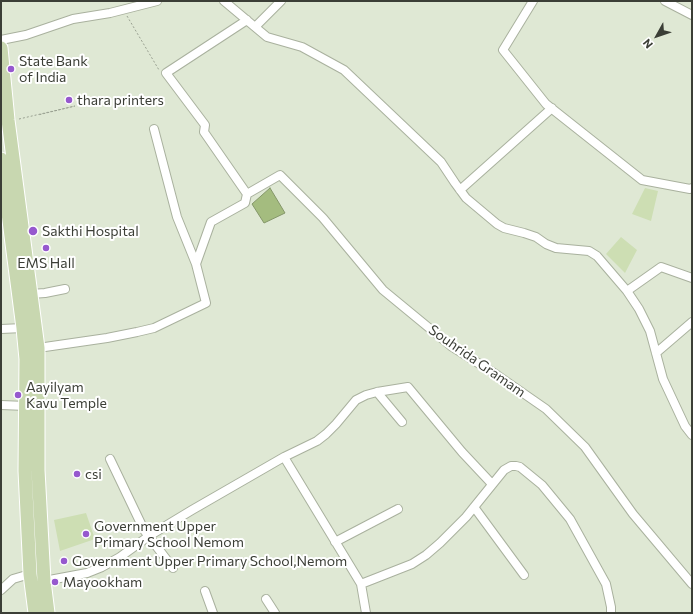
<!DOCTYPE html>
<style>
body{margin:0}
#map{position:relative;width:693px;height:614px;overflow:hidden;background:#dfe8d4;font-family:Commissioner,sans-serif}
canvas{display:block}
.frame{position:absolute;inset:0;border:2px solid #3b3e36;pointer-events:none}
.north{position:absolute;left:637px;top:16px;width:40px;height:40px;-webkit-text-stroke:3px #fff;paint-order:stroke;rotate:230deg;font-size:11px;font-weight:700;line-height:16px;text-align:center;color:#3b3e36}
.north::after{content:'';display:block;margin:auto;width:14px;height:18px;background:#3b3e36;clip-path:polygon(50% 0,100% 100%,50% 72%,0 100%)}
</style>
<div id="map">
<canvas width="693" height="614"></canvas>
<div class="frame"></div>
<div class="north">N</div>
</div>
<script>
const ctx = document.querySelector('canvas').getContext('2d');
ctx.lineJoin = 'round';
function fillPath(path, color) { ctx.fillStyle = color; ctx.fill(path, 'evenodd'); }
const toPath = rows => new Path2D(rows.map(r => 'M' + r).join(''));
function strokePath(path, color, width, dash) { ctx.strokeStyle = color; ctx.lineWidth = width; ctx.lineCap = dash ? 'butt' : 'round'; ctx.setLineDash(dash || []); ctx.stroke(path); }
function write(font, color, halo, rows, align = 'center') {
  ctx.font = font + ' Commissioner,sans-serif'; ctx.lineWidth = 4; ctx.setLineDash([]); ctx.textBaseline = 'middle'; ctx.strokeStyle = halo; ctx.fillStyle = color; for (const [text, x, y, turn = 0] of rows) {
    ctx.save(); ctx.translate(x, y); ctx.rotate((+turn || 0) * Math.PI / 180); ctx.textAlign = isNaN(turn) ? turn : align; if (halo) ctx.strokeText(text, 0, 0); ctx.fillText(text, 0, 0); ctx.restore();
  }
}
fillPath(toPath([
 [645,188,658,191,651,221,632,214],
 [621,237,637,250,625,273,606,254],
 [86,513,95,539,60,551,54,520]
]), '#cddeb3');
const water = toPath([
 [270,188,285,213,264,223,252,204,270,188]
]);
fillPath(water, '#a4bc7f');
strokePath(water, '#849669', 1);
const minor = toPath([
 [224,1,255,27,281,1],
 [533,1,503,50,546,104,642,180,690,189,692,188],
 [665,1,692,15],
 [255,27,267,37,302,47,344,70,441,162,455,183,466,198,497,224,504,228,524,233,536,237,546,244,556,248,589,251,597,256,627,291,639,309,650,331,663,379,685,426,692,435],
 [1,40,26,35,73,19,110,13,157,1],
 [154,129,177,217,196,264],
 [460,190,552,108],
 [247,194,280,175,323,218,383,290,451,346,497,375,546,409,585,447,633,514,692,584],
 [627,291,661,267,692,278],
 [31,294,45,293,65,289],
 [1,329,23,328],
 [38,348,107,338,137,332,154,328,206,303,196,264,211,222,245,203,247,194,204,132,205,125,166,73,247,20],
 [656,353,692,322],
 [377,392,402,422],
 [1,405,26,406],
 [284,457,361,584,366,613],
 [110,459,144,530,173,568],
 [474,507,524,575],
 [335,542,398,509],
 [44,581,87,573,102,567,120,557,149,536,192,510,284,457,317,441,326,434,336,424,356,400,366,395,377,392,408,387,462,452,492,484],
 [361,584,412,564,426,555,440,543,466,517,504,470,511,466,516,466,520,467,542,485,570,519,606,584,611,607,611,613],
 [1,590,13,579,30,574],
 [205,591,213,613],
 [266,599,275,613]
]);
const primary = toPath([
 [1,48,8,120,38,348,38,470,44,581,48,613],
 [1,159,23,328,26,359,25,471,30,574,35,613]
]);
strokePath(minor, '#a9b19e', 10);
strokePath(primary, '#fff', 15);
strokePath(toPath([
 [127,16,159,70],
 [19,119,75,106,38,115]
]), '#99a091', 1, [2, 2]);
strokePath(minor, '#fff', 8);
strokePath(primary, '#c8d7b0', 13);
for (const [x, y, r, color] of [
 [11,69,4,"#9658ce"],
 [69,100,4,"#9658ce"],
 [33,231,5,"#9658ce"],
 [46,248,4,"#9658ce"],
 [18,395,4,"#9658ce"],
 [77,474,4,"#9658ce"],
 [86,534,4,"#9658ce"],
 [64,561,4,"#9658ce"],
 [55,582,4,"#9658ce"]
]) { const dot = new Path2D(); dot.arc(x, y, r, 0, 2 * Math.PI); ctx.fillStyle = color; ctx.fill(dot); strokePath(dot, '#fff', 1.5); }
write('14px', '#3b3e36', '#fff', [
 ["State Bank",19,61],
 ["of India",19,77],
 ["thara printers",77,100],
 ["Sakthi Hospital",42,231],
 ["EMS Hall",46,263,"center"],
 ["Aayilyam",26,387],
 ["Kavu Temple",26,403],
 ["csi",85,474],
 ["Government Upper",94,526],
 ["Primary School Nemom",94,542],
 ["Government Upper Primary School,Nemom",72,561],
 ["Mayookham",63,582]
], 'left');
write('14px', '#3b3e36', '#fff', [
 ["Souhrida Gramam",477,361,35]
]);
</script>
